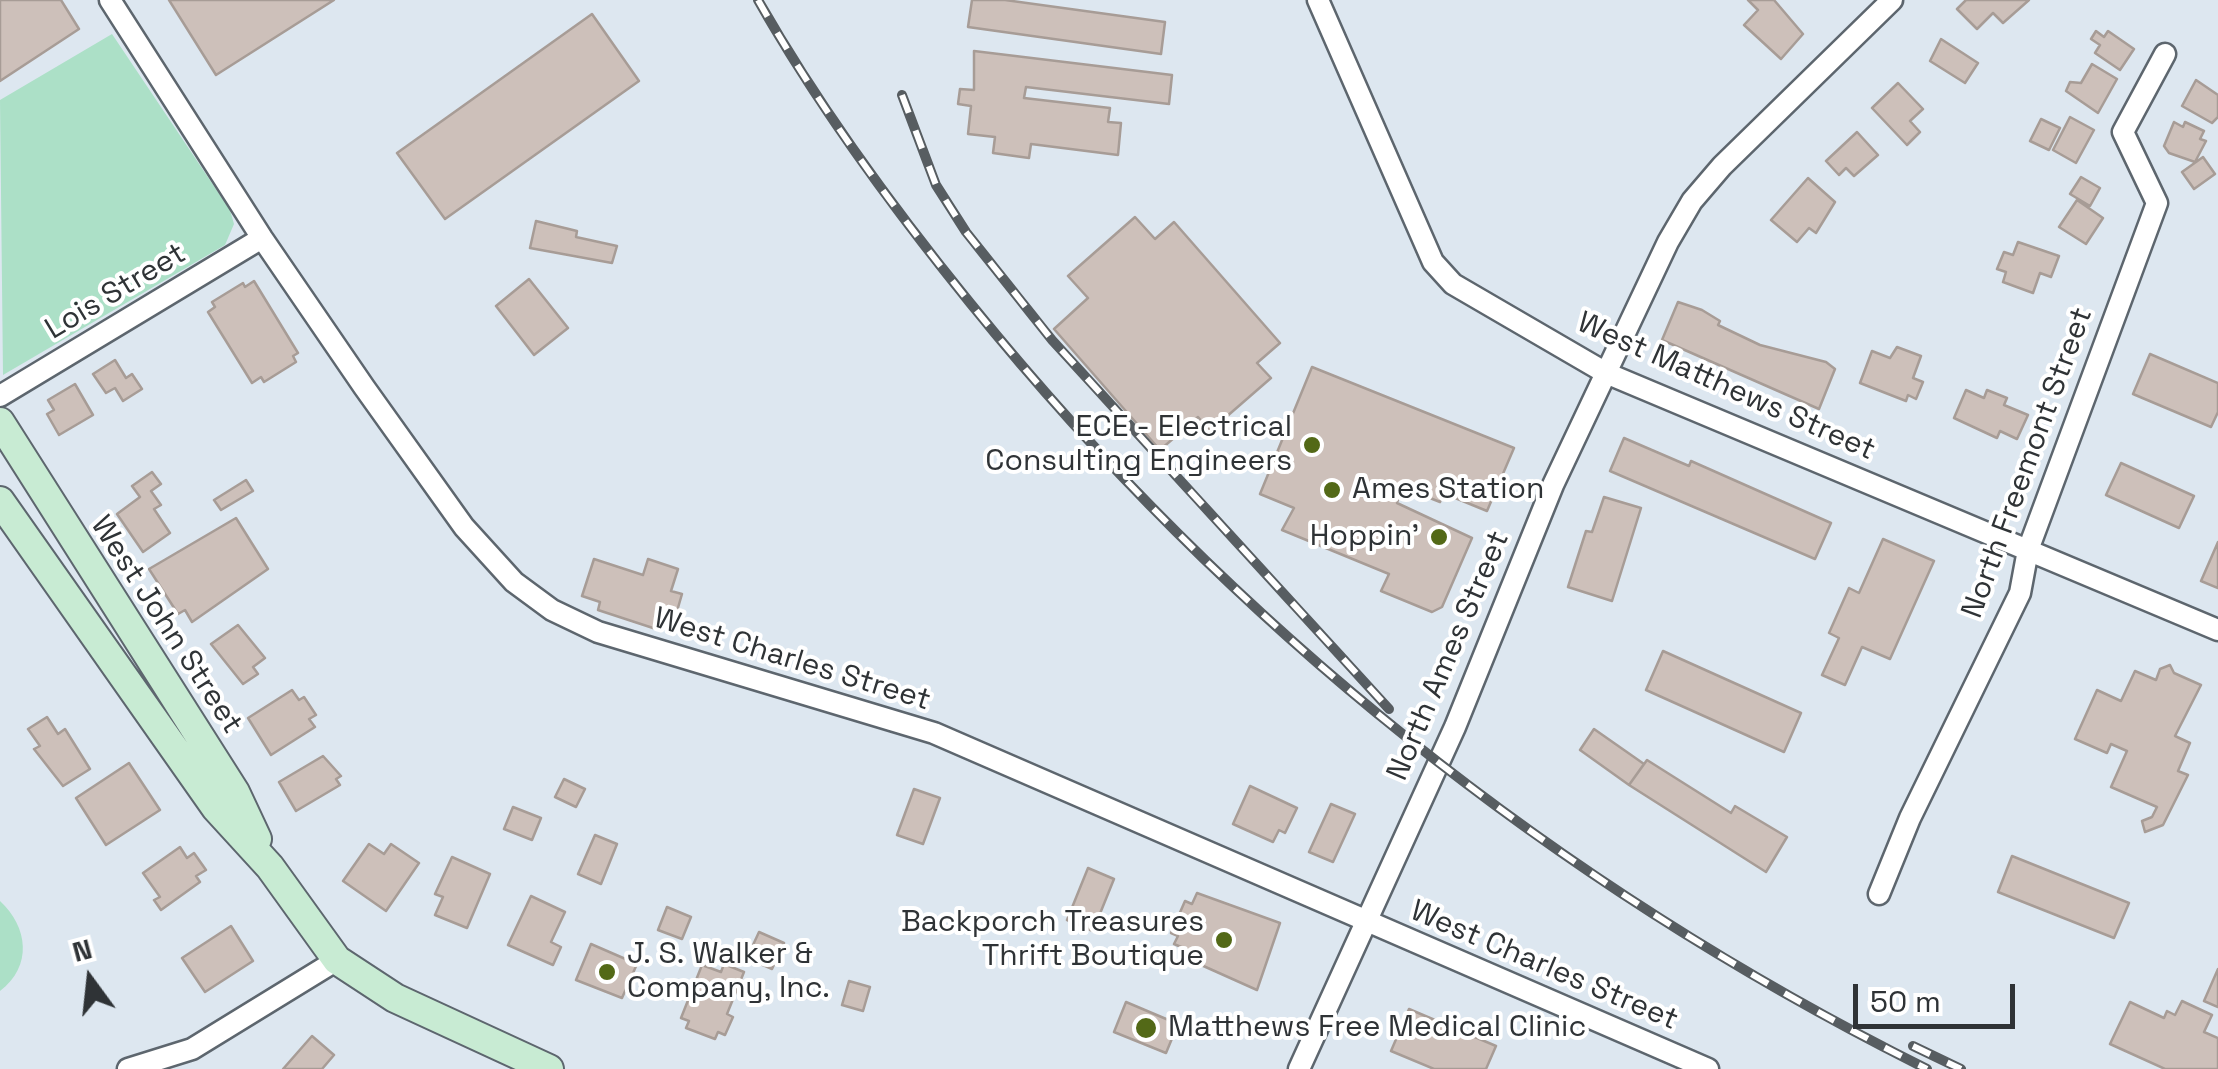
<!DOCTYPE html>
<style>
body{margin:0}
#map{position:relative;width:2218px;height:1069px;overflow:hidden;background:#dde7f0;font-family:"Space Grotesk",sans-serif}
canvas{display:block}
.north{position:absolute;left:40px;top:929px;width:100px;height:100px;-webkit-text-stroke:8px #fff;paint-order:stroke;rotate:345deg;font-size:28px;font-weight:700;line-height:40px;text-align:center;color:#2f3336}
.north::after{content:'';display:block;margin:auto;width:35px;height:45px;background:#2f3336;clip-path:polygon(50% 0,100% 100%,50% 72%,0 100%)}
.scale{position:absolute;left:1853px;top:984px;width:162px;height:45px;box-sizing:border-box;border:5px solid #2f3336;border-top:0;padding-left:12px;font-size:30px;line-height:35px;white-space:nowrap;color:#2f3336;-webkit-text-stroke:8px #fff;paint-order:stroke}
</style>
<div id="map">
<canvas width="2218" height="1069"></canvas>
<div class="north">N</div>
<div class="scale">50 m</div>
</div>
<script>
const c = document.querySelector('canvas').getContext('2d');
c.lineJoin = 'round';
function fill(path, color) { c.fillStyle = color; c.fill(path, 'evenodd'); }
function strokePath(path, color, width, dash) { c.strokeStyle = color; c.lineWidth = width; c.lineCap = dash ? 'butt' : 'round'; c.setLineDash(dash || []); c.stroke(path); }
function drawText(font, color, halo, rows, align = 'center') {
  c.font = font + ' "Space Grotesk",sans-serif'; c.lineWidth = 8; c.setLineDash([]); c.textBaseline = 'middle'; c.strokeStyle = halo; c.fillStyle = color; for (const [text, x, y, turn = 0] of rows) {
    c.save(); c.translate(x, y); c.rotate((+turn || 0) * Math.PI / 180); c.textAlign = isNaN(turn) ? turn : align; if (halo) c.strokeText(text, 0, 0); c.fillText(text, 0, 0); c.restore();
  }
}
const green = new Path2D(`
 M112,34L230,210L234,224L225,245L3,375L0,100Z
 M0,901C28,927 33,966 0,991Z`);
const building = new Path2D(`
 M0,0H61L79,29L0,81Z
 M169,0H334L216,75Z
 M972,0H1005L1165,22L1161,54L968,27Z
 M1748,0H1774L1803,34L1781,59L1744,25L1758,10Z
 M1966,0H2029L2003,23L1993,13L1977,29L1957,9Z
 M592,14L639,81L445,219L397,153Z
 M2096,31L2104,37L2108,31L2134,49L2120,70L2095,53L2100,45L2091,39Z
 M1941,39L1978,63L1965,83L1930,61Z
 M974,51L1172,75L1169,104L1026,87L1024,98L1110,108L1108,122L1121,123L1118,155L1031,144L1029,158L993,153L995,137L968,134L971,106L958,104L960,89L974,90Z
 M2092,64L2117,79L2098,113L2066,91L2070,82L2081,83Z
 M2196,80L2218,95V117L2212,123L2182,106Z
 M1898,83L1923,109L1910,121L1920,132L1907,145L1872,108Z
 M2070,117L2094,130L2076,163L2053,150Z
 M2041,119L2060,128L2049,150L2030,141Z
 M2174,122L2183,127L2185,122L2204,131L2200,139L2206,141L2195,162L2169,153L2164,146Z
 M1857,132L1878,155L1854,176L1846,168L1839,175L1826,161Z
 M2203,157L2215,174L2194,189L2182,172Z
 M2081,177L2100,188L2090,206L2070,194Z
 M1808,178L1835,202L1816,233L1809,228L1797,242L1771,220Z
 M2077,200L2103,218L2086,244L2059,227Z
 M1135,217L1155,239L1174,222L1280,343L1257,363L1271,378L1210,431L1198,417L1160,450L1054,329L1088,298L1068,276Z
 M536,221L577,231L576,237L617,246L612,263L530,248Z
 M2018,242L2059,256L2051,277L2040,273L2033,293L2003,282L2006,272L1997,269L2004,252L2013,255Z
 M529,279L568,328L534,355L496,306Z
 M254,281L298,353L293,356L296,362L264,382L261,377L252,383L208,312L215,307L212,302L243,283L245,287Z
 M1678,302L1702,310L1720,321L1718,325L1760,345L1826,362L1835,369L1819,409L1662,340Z
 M1897,347L1921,356L1913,378L1923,382L1916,399L1908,395L1906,401L1860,383L1872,351L1890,358Z
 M2150,354L2218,383V412L2211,427L2133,394Z
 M115,360L126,378L132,374L142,389L123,401L115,388L106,393L93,374Z
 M1312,367L1514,448L1487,511L1443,493L1440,502L1402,487L1397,503L1472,538L1442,607L1432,612L1381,591L1389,574L1282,530L1294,508L1260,494Z
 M75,384L93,415L59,435L47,414L54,410L48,400Z
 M1966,390L1984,398L1987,390L2007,398L2004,405L2028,415L2017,439L2000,431L1997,438L1954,418Z
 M1624,438L1689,466L1691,461L1831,523L1815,559L1610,471Z
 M2121,463L2194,496L2179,528L2106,495Z
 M152,472L161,484L151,491L161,505L154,509L170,533L143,552L117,514L140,497L132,486Z
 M246,480L253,491L221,510L214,500Z
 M1604,497L1641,508L1612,601L1568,587L1586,531L1592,532Z
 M236,518L268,569L192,622L185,610L178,614L149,569Z
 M1883,539L1934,561L1890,659L1862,647L1845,685L1822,675L1839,638L1829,633L1849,588L1859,593Z
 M2218,542V588L2201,581Z
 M594,559L643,575L648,559L678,569L671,591L682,594L675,618L660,614L656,629L598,610L600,602L582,596Z
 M238,625L265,658L253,667L258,674L243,684L211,644Z
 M1663,651L1801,713L1784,752L1646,690Z
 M2170,665L2174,673L2201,685L2175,736L2190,743L2178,771L2188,775L2163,825L2145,832L2142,821L2152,817L2157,807L2111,787L2127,751L2111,744L2107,753L2075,739L2097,690L2121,701L2135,671L2156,680L2160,669Z
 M292,690L299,700L304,697L316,715L309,719L315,727L271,755L248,718Z
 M47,717L58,734L65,729L90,769L63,786L34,749L40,746L28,729Z
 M1594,729L1644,764L1629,785L1580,750Z
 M323,756L341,776L336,779L340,785L296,811L279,782Z
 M1647,760L1731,813L1735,806L1787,837L1766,872L1629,785Z
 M129,763L160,810L106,845L76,798Z
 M564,779L585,789L576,807L555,797Z
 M1250,786L1297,808L1285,833L1279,830L1273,842L1233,824Z
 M914,789L940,798L923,844L897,835Z
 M1331,804L1355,814L1333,862L1309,852Z
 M513,807L541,818L532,840L504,829Z
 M595,835L617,844L601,884L578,874Z
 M369,844L384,854L391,844L419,863L386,911L343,881Z
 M180,847L187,858L194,853L206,870L196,876L200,882L161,910L154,900L160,897L143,873Z
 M2012,856L2129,903L2114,938L1998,892Z
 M452,857L490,874L467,928L435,915L443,897L435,894Z
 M1088,868L1114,879L1093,931L1067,920Z
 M1197,893L1280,923L1257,990L1190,960L1193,952L1174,944L1178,936L1171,933L1185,901L1192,904Z
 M531,896L565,912L551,942L561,947L553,965L508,945Z
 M667,907L691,917L682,939L658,930Z
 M231,926L253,961L205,992L182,958Z
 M759,932L784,943L772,969L747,958Z
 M591,944L637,964L622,998L576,980Z
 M724,964L744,972L727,1014L733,1017L725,1035L718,1032L715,1039L686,1028L689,1021L681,1018L702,965L721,972Z
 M2218,969V1007L2204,1001Z
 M849,981L870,987L863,1011L842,1005Z
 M2182,1001L2212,1015L2204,1032L2218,1038V1069H2165L2110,1044L2130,1002L2164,1018L2167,1011L2175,1015Z
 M1126,1002L1178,1024L1166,1053L1114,1032Z
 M1409,1009L1496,1046L1486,1069H1434L1391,1051Z
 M312,1036L334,1055L322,1069H283Z`);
const minor = new Path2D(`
 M110,0L262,238L364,387L464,527L514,582L552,610L598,632L934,733L1708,1069
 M1318,0L1433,262L1453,284L1606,373L2218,630
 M0,396L262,238
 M1879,894L1910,818L2020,593L2028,550L2157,203L2123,132L2165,54
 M128,1069L192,1049L337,960
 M1299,1069L1455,727L1553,485L1668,242L1692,201L1722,166L1892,0`);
const secondary = new Path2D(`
 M0,422L235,792L257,839
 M0,501L216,808L270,867L337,960L395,998L549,1069`);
const rail = new Path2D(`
 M758,0C819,107 893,208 971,304C1231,626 1556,884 1927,1069
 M902,95L936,185L966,232L1052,340L1389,709
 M1913,1046L1961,1069`);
const markers = [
 [1312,445,10,"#536917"],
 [1332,490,10,"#536917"],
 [1439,537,10,"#536917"],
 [1224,940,10,"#536917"],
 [607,972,10,"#536917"],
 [1146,1028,12,"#536917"]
];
const streetNames = [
 ["Lois Street",116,292,-31],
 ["West Matthews Street",1726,387,24],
 ["North Freemont Street",2028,463,-70],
 ["West John Street",166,625,57],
 ["North Ames Street",1449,656,-67],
 ["West Charles Street",792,660,17],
 ["West Charles Street",1544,966,23]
];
const poiNames = [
 ["ECE - Electrical",1292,428],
 ["Consulting Engineers",1292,462],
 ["Ames Station",1352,490,"left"],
 ["Hoppin'",1419,537],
 ["Backporch Treasures",1204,923],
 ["Thrift Boutique",1204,957],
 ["J. S. Walker &",627,955,"left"],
 ["Company, Inc.",627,989,"left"],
 ["Matthews Free Medical Clinic",1168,1028,"left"]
];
fill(green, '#ace0c7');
fill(building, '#cdc0ba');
strokePath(building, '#a79c96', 2.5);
strokePath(minor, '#5d666e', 25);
strokePath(secondary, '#5d666e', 32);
strokePath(minor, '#fff', 20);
strokePath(secondary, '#c8ebd3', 28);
strokePath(rail, '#575d61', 10);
strokePath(rail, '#fff', 6, [19]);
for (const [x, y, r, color] of markers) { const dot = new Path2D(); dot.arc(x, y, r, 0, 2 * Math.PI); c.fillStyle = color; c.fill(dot); strokePath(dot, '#fff', 4); }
drawText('30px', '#2f3336', '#fff', streetNames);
drawText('30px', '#2f3336', '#fff', poiNames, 'right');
</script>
